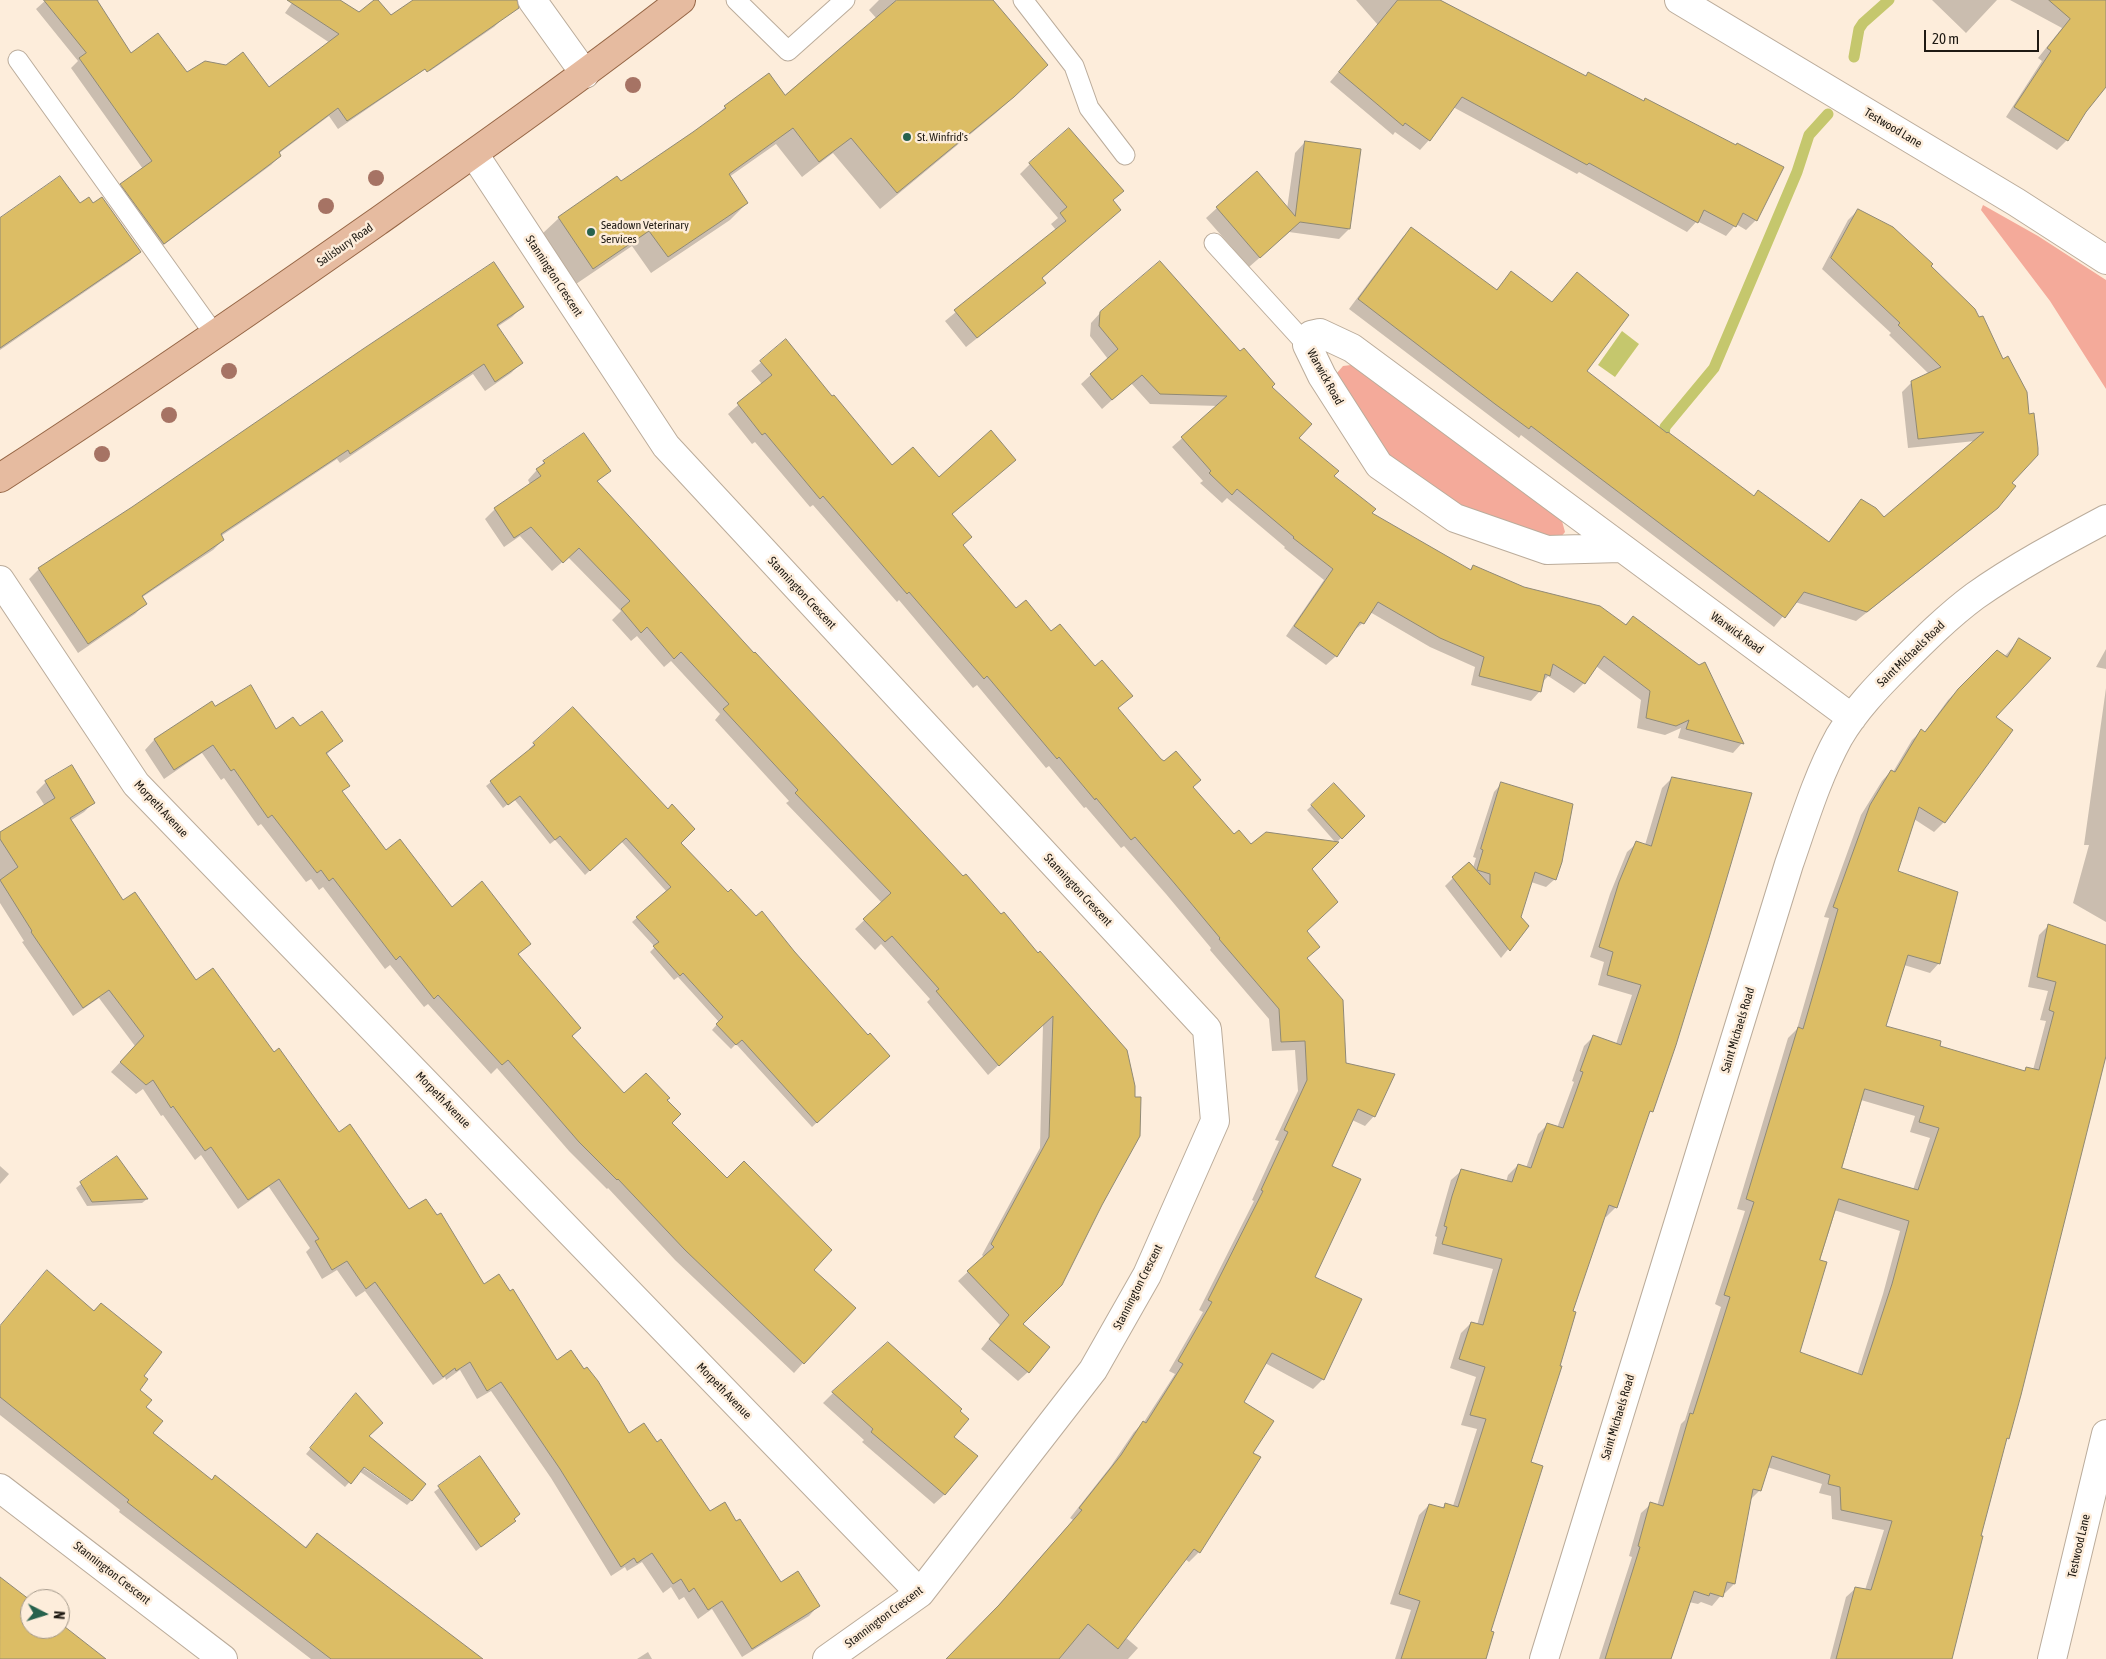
<!DOCTYPE html>
<style>
body{margin:0}
#map{position:relative;width:2106px;height:1659px;overflow:hidden;background:#fdeddb;font-family:"Asap Condensed",sans-serif}
canvas{display:block}
.north{position:absolute;left:20px;top:1589px;width:50px;height:50px;box-sizing:border-box;background:#fdeddb;border:1px solid #a4998b;border-radius:50%;rotate:95deg;font-size:14px;font-weight:700;line-height:20px;text-align:center;color:#1f1a13}
.north::after{content:'';display:block;margin:auto;width:18px;height:22px;background:#27624d;clip-path:polygon(50% 0,100% 100%,50% 72%,0 100%)}
.scale{position:absolute;left:1924px;top:30px;width:115px;height:22px;box-sizing:border-box;border:2px solid #1f1a13;border-top:0;padding-left:6px;font-size:15px;line-height:18px;white-space:nowrap;color:#1f1a13;-webkit-text-stroke:4px #fdeddb;paint-order:stroke}
</style>
<div id="map">
<canvas width="2106" height="1659"></canvas>
<div class="north">N</div>
<div class="scale">20 m</div>
</div>
<script>
const c = document.querySelector('canvas').getContext('2d');
c.lineJoin = 'round';
function fill(path, color) { c.fillStyle = color; c.fill(path, 'evenodd'); }
function strokePath(path, color, width, dash) { c.strokeStyle = color; c.lineWidth = width; c.lineCap = dash ? 'butt' : 'round'; c.setLineDash(dash || []); c.stroke(path); }
function drawText(font, color, halo, rows, align = 'center') {
  c.font = font + ' "Asap Condensed",sans-serif'; c.lineWidth = 5; c.setLineDash([]); c.textBaseline = 'middle'; c.strokeStyle = halo; c.fillStyle = color; for (const [text, x, y, turn = 0] of rows) {
    c.save(); c.translate(x, y); c.rotate((+turn || 0) * Math.PI / 180); c.textAlign = isNaN(turn) ? turn : align; if (halo) c.strokeText(text, 0, 0); c.fillText(text, 0, 0); c.restore();
  }
}
const green = new Path2D(`
 M1983,205L2038,236L2106,280V389L2050,301L1981,210Z
 M1351,365L1562,521L1565,532L1560,538L1537,535L1440,498L1395,466L1339,383L1337,373L1343,366Z`);
const water = new Path2D(`
 M1622,331L1639,344L1615,377L1598,365Z`);
const shadow = new Path2D(`
 M46,0H99L97,2L131,55L187,74L269,89L330,43L285,13L294,0H337L417,55L415,0H492L504,17L494,27L430,71L427,68L338,129L329,116L278,154L280,156L271,165L154,252L112,193L143,169L71,68L78,61L36,9Z
 M879,0H992L1030,82L996,113L880,209L833,153L802,177L776,144L729,177L747,203L730,220L651,273L632,246L576,284L542,234L559,218L620,183L711,121L725,107L785,97L877,19L869,10Z
 M1356,0H1440L1585,77L1588,74L1756,220L1746,230L1736,224L1726,236L1697,221L1687,232L1579,172L1577,174L1453,107L1429,140L1420,150L1395,132L1393,135L1330,82L1378,25Z
 M1932,0H1997L1966,33Z
 M2010,0H2106V85L2085,112L2067,140L2057,150L2006,117L2042,61L2038,58L2062,28Z
 M1305,142L1349,229L1339,239L1289,232L1249,267L1206,218L1217,208L1287,209L1295,153Z
 M1030,164L1122,191L1112,201L1120,210L1041,279L1044,283L1034,293L966,347L945,321L1056,230L1051,224L1058,218L1020,174Z
 M80,205L140,252L130,261L0,350V219Z
 M1858,210L1930,266L2010,484L1997,507L1987,517L1856,621L1795,602L1774,627L1521,435L1519,438L1349,309L1402,238L1412,228L1496,290L1511,273L1551,303L1577,273L1585,371L1667,435L1753,497L1828,543L1852,510L1862,500L1884,519L1975,441L1908,448L1902,392L1912,382L1929,374L1889,335L1891,333L1822,269L1848,220Z
 M522,307L512,317L497,327L521,363L511,373L485,391L473,374L340,463L337,459L221,536L223,540L213,550L141,598L145,604L135,614L78,653L29,579L39,569Z
 M1101,312L1270,387L1297,438L1333,477L1371,513L1469,571L1473,566L1524,588L1624,626L1633,617L1742,743L1733,753L1678,738L1681,728L1665,735L1637,728L1641,700L1596,666L1584,683L1574,693L1548,676L1542,683L1540,691L1531,701L1471,685L1475,667L1430,647L1370,612L1363,623L1352,632L1336,656L1326,665L1286,636L1324,580L1284,548L1285,547L1227,498L1222,503L1200,483L1203,481L1172,447L1219,406L1150,404L1131,383L1102,409L1081,384L1108,359L1090,336L1091,323Z
 M786,341L832,398L892,467L939,479L1014,460L951,515L961,545L1016,609L1051,633L1121,705L1117,709L1160,760L1192,788L1234,836L1251,846L1310,869L1305,931L1318,947L1307,958L1345,1064L1374,1116L1365,1126L1352,1120L1330,1166L1314,1277L1323,1379L1313,1389L1265,1363L1242,1402L1252,1453L1199,1552L1189,1562L1185,1559L1125,1637L1138,1648L1128,1659H947L989,1616L1073,1520L1070,1518L1111,1466L1134,1432L1144,1422L1175,1374L1169,1371L1203,1312L1199,1310L1254,1201L1252,1200L1279,1141L1275,1140L1298,1091L1295,1050L1272,1051L1269,1019L1210,950L1211,948L1166,894L1124,846L1121,848L1086,807L1084,808L1049,766L1046,768L977,685L973,688L899,600L897,602L813,505L810,507L755,442L752,444L728,414L762,384L751,371Z
 M584,434L610,470L597,482L754,655L1126,1050L1021,1324L1028,1372L1018,1381L981,1349L1000,1325L958,1281L984,1257L982,1255L1040,1148L1043,1024L988,1075L927,1002L930,999L881,944L875,950L855,929L882,903L786,803L789,801L715,720L720,714L671,661L664,667L637,636L631,641L612,620L621,611L568,557L552,571L520,536L504,547L485,519L495,509L530,484L528,480L544,462Z
 M2019,640L1994,718L1944,822L1934,832L1914,819L1896,871L1939,963L1930,973L1904,965L1885,1027L1938,1047L2023,1072L2027,1068L2033,1070L2046,1021L2040,1020L2048,991L2028,987L2039,935L2048,926L2106,947V1045L2008,1438L2005,1440L1980,1537L1952,1659H1830L1846,1597L1856,1588L1865,1590L1884,1530L1832,1519L1831,1496L1819,1493L1822,1484L1767,1467L1760,1490L1750,1500L1734,1584L1725,1593H1723L1712,1606L1701,1602L1698,1604L1689,1602L1670,1659H1599L1632,1557L1629,1556L1641,1513L1651,1504L1657,1506L1681,1424L1685,1420L1721,1307L1715,1304L1745,1211L1737,1209L1788,1038L1797,1029L1829,918L1824,917L1861,815L1882,781L1891,771L1893,772L1912,740L1921,731L1924,733L1948,700L1997,652L2004,657ZM1861,1100L1915,1116L1910,1132L1930,1138L1913,1190L1840,1169ZM1834,1210L1900,1231L1883,1294L1857,1375L1798,1353L1819,1261Z
 M2106,649V669L2096,667Z
 M2106,688V922L2073,903L2089,845H2084Z
 M211,703L214,708L276,730L299,728L341,741L326,755L348,785L341,793L386,851L451,909L529,944L517,955L571,1037L624,1095L665,1101L671,1123L812,1270L803,1363L794,1373L675,1260L608,1188L607,1189L569,1151L497,1068L491,1074L428,1004L424,1007L390,965L385,969L323,887L319,890L311,879L306,882L261,824L258,826L224,778L221,780L202,753L164,779L145,750L154,740Z
 M573,709L679,843L728,894L793,952L868,1037L888,1056L812,1127L736,1044L731,1049L712,1030L719,1022L678,977L674,980L650,952L655,947L632,922L667,892L621,841L585,875L555,840L550,844L514,799L503,808L486,786L530,750L529,749L534,744Z
 M1672,778L1651,1111L1648,1115L1616,1207L1606,1217L1604,1216L1572,1312L1529,1463L1484,1659H1395L1411,1610L1390,1604L1419,1515L1429,1505L1441,1509L1446,1504L1453,1506L1477,1429L1461,1425L1476,1377L1450,1368L1461,1333L1471,1323L1477,1325L1493,1269L1433,1254L1437,1237L1435,1236L1451,1180L1461,1171L1506,1182L1508,1175L1518,1165L1526,1168L1538,1134L1548,1124L1557,1128L1574,1082L1572,1081L1584,1046L1594,1036L1616,1044L1632,995L1598,985L1604,962L1590,957L1610,894L1627,852L1637,843L1645,845L1662,788Z
 M46,782L93,803L84,812L70,821L123,902L196,982L274,1054L338,1134L409,1211L628,1435L657,1443L710,1513L736,1522L781,1583L818,1606L809,1616L742,1657L712,1609L698,1619L684,1597L679,1600L671,1587L663,1593L642,1562L627,1571L625,1567L611,1576L551,1478L491,1391L477,1399L460,1370L446,1380L445,1377L433,1385L365,1291L356,1297L337,1270L322,1279L306,1252L310,1248L269,1187L238,1209L201,1155L195,1160L163,1115L161,1116L143,1089L136,1094L111,1072L135,1046L99,998L73,1016L22,942L24,941L0,903V834L45,806L36,792Z
 M1502,783L1555,879L1546,887L1531,882L1519,918L1527,926L1501,958L1445,886L1453,878L1473,868L1476,858L1473,857L1494,792Z
 M1334,785L1363,816L1336,843L1307,810Z
 M116,1157L147,1199L142,1203L87,1206L76,1188Z
 M0,1166L9,1174L0,1184Z
 M101,1304L142,1376L138,1390L152,1433L211,1481L304,1548L317,1535L481,1659H311L119,1512L120,1510L0,1415V1326L93,1311Z
 M833,1393L953,1437L945,1494L934,1504L862,1442L864,1440L823,1403Z
 M351,1400L368,1436L358,1464L411,1501L407,1505L359,1471L345,1487L306,1454Z
 M479,1458L513,1519L509,1525L476,1551L434,1492Z
 M648,1652L652,1659H637Z`);
const stream = new Path2D(`
 M1854,57L1859,29L1863,23L1889,0
 M1663,445L1665,427L1714,368L1797,172L1809,135L1828,114`);
const building = new Path2D(`
 M44,0H97L131,53L158,33L187,72L205,61L226,65L243,52L269,87L339,34L287,0H340L359,12L374,0H378L391,15L413,0H517L519,8L427,72L425,69L347,121L338,108L279,152L281,156L164,244L120,184L152,161L79,58L86,53Z
 M897,0H993L1048,65L1014,97L897,193L851,138L819,162L793,128L729,174L748,203L668,257L649,231L593,269L558,217L617,176L621,181L693,132L726,108L724,106L769,73L785,95Z
 M1398,0H1440L1586,76L1588,72L1644,101L1645,98L1736,145L1737,143L1784,167L1757,221L1743,213L1736,227L1704,210L1698,223L1589,163L1587,165L1462,97L1430,141L1405,123L1403,126L1339,72Z
 M2049,0H2106V87L2086,112L2068,141L2014,107L2051,51L2047,48L2070,19Z
 M1069,128L1124,191L1113,200L1121,210L1042,278L1046,283L977,338L954,310L1066,221L1060,213L1067,207L1029,163Z
 M1305,141L1361,149L1350,229L1300,222L1260,258L1216,207L1257,171L1295,216Z
 M60,176L80,203L89,197L93,203L102,197L141,252L0,348V218Z
 M1858,209L1893,227L1933,264L1931,266L1975,309L1979,317L1983,316L2003,359L2008,356L2027,392L2029,414L2034,413L2038,448V455L2012,483L2016,486L1998,508L1867,612L1804,592L1785,618L1531,426L1529,429L1495,404L1358,299L1411,227L1497,290L1511,271L1552,302L1577,272L1629,315L1587,371L1667,433L1668,432L1754,496L1758,490L1829,542L1861,499L1876,508L1884,517L1984,432L1918,439L1911,381L1941,367L1898,325L1900,323L1831,258Z
 M1160,261L1240,351L1244,348L1275,384L1272,387L1312,424L1299,438L1339,471L1334,476L1376,509L1372,513L1471,570L1473,565L1524,587L1600,606L1626,625L1633,616L1699,665L1705,662L1744,744L1686,729L1689,720L1676,726L1646,718L1650,691L1604,656L1585,684L1553,664L1550,676L1545,674L1541,692L1479,676L1484,657L1440,638L1378,602L1364,624L1360,622L1337,657L1294,626L1333,569L1293,538L1294,537L1237,489L1232,495L1209,473L1211,471L1181,437L1227,396L1160,394L1142,375L1112,400L1090,374L1118,349L1099,326L1100,312Z
 M494,262L524,307L497,325L523,363L495,382L484,364L350,454L348,450L221,534L224,540L142,596L147,604L88,644L38,568L132,507L360,351Z
 M786,339L832,396L834,395L892,465L913,447L939,477L991,430L1016,460L952,514L972,537L963,545L1016,608L1026,600L1051,631L1060,624L1095,666L1102,660L1133,696L1118,708L1161,759L1164,761L1176,751L1201,780L1193,787L1234,834L1239,830L1251,844L1266,832L1339,842L1312,869L1338,902L1307,931L1320,947L1307,958L1343,1000L1346,1063L1395,1074L1375,1117L1358,1109L1332,1166L1361,1179L1315,1277L1362,1299L1324,1380L1272,1353L1244,1402L1274,1421L1253,1453L1261,1457L1200,1553L1194,1549L1118,1649L1088,1624L1059,1659H946L999,1605L1082,1510L1079,1508L1121,1455L1143,1421L1146,1423L1183,1364L1178,1361L1212,1302L1208,1300L1263,1191L1261,1190L1288,1132L1284,1130L1307,1080L1305,1041L1281,1042L1279,1009L1219,939L1220,938L1175,884L1135,837L1131,840L1096,798L1095,800L1059,757L1057,759L987,676L984,679L909,592L907,594L823,496L820,499L765,433L762,435L737,403L772,375L760,361Z
 M584,433L611,471L597,481L754,653L755,652L963,876L966,874L1001,914L1004,912L1038,953L1040,951L1127,1050L1135,1086V1097H1141L1140,1136L1102,1205L1062,1285L1023,1324L1050,1347L1029,1373L989,1339L1009,1315L967,1271L994,1247L991,1244L1049,1137L1053,1016L999,1066L936,991L939,989L892,936L885,942L863,919L891,893L795,793L798,790L723,709L729,704L681,652L674,659L647,627L641,633L621,609L630,601L579,548L563,563L531,527L514,538L494,508L541,476L536,469L545,463L543,461Z
 M2019,638L2051,658L1996,717L2013,730L1945,823L1919,807L1898,871L1958,892L1940,964L1908,955L1886,1026L1941,1041L1940,1046L2025,1071L2026,1067L2039,1070L2054,1012L2049,1010L2056,982L2037,977L2048,924L2106,945V1056L2021,1395L2009,1439L2007,1438L1981,1536H1983L1952,1659H1836L1855,1587L1871,1590L1892,1521L1841,1510L1840,1487L1828,1484L1830,1475L1772,1456L1761,1491L1753,1489L1735,1584L1727,1582L1723,1597L1710,1593L1709,1596L1694,1591L1671,1659H1605L1640,1547L1638,1546L1650,1502L1663,1506L1690,1413L1693,1414L1730,1297L1724,1295L1754,1202L1746,1199L1798,1027L1803,1029L1838,909L1833,907L1870,805L1891,770L1895,772L1921,729L1925,732L1958,689L1997,650L2007,657ZM1865,1089L1924,1106L1919,1122L1939,1128L1918,1190L1842,1168ZM1839,1199L1909,1221L1892,1284L1862,1375L1800,1352L1827,1262L1820,1260Z
 M251,685L276,729L293,717L300,726L322,711L343,741L326,753L350,786L342,791L386,850L400,839L452,907L482,881L531,944L518,954L581,1028L572,1036L624,1093L646,1073L670,1098L667,1100L681,1114L672,1123L727,1178L744,1161L832,1250L814,1270L856,1308L804,1364L685,1250L618,1179L617,1180L579,1142L508,1060L502,1065L438,995L434,999L400,956L396,960L333,878L329,881L321,870L317,873L272,815L268,818L234,769L231,771L213,745L174,770L154,739L212,701L215,706Z
 M573,707L668,809L672,804L695,829L681,843L728,892L731,889L756,916L762,911L794,951L868,1035L870,1033L890,1056L817,1123L742,1040L736,1045L716,1024L723,1017L683,973L680,976L653,946L659,942L636,917L671,887L626,838L590,871L560,836L555,840L520,796L508,805L490,781L535,745L533,743Z
 M72,765L95,803L70,818L123,900L135,892L196,980L213,968L274,1052L279,1048L339,1132L350,1124L409,1209L426,1199L437,1215L441,1213L484,1284L499,1274L510,1291L513,1289L557,1360L571,1350L584,1369L587,1367L598,1381L629,1433L644,1423L657,1442L661,1439L710,1511L725,1502L736,1521L740,1519L781,1582L798,1571L820,1606L752,1649L722,1601L708,1610L694,1588L689,1592L681,1579L673,1584L652,1553L637,1563L634,1558L621,1567L560,1469L501,1382L487,1391L470,1362L456,1371L455,1368L443,1377L375,1282L366,1289L347,1261L332,1270L315,1241L319,1239L279,1179L248,1200L211,1147L205,1151L173,1106L171,1108L153,1080L146,1085L120,1062L144,1036L109,990L83,1008L31,932L32,931L0,880L18,867L0,839V832L55,798L45,781Z
 M1672,777L1752,793L1709,938L1676,1045L1653,1112L1650,1111L1617,1208L1609,1205L1573,1311L1576,1312L1560,1366H1562L1531,1462L1543,1466L1491,1631L1494,1632L1486,1659H1401L1420,1601L1399,1594L1429,1504L1444,1508L1445,1503L1458,1507L1486,1419L1470,1415L1485,1367L1459,1359L1471,1322L1483,1325L1502,1259L1442,1244L1447,1227L1444,1226L1452,1196L1461,1169L1512,1182L1518,1164L1531,1168L1547,1123L1563,1128L1583,1072L1580,1071L1593,1035L1621,1045L1641,985L1607,975L1613,952L1599,947L1619,882L1636,841L1651,846Z
 M1501,782L1573,804L1562,862L1556,880L1535,872L1521,917L1529,926L1510,951L1452,877L1469,862L1490,885V874L1477,870L1483,850L1481,849Z
 M1334,783L1365,816L1342,839L1311,805Z
 M117,1156L148,1199L92,1202L80,1182Z
 M47,1270L94,1311L101,1303L162,1352L144,1376L148,1379L140,1390L152,1400L146,1407L163,1421L153,1433L212,1480L215,1475L306,1548L317,1533L483,1659H331L178,1542L127,1502L129,1500L0,1397V1326Z
 M888,1342L962,1409L960,1411L969,1419L954,1437L978,1456L945,1495L871,1432L873,1429L832,1392Z
 M356,1393L383,1423L369,1436L426,1484L412,1501L364,1467L351,1484L310,1448Z
 M480,1456L520,1514L514,1519L516,1521L481,1547L438,1486Z
 M0,1577L30,1600V1629H60V1623L106,1659H0Z`);
const lane = new Path2D(`
 M736,0L788,51L845,0
 M1023,0L1074,66L1089,108L1125,155
 M18,60L215,335
 M1214,243L1307,345`);
const street = new Path2D(`
 M532,0L585,74
 M1679,0L2016,202L2106,260
 M474,154L666,446L1207,1029L1215,1121L1147,1275L1093,1370L920,1593L827,1659
 M1621,548L1547,550L1455,518L1379,465L1322,376L1307,345L1311,335L1320,333L1352,348L1852,718
 M0,580L136,784L920,1593
 M0,1488L223,1659
 M1544,1659L1789,864C1804,821 1817,777 1839,737C1855,710 1877,687 1899,665C1923,641 1948,616 1975,596C2016,567 2061,543 2106,519
 M2052,1659L2106,1434`);
const primary = new Path2D(`
 M0,478C128,395 253,309 377,222C480,149 582,77 681,0`);
const trees = [
 [633,85],
 [376,178],
 [326,206],
 [229,371],
 [169,415],
 [102,454]
];
const markers = [
 [907,137,5,"#27624d"],
 [591,232,5,"#27624d"]
];
const streetNames = [
 ["Testwood Lane",1893,128,31],
 ["Salisbury Road",345,245,-35],
 ["Stannington Crescent",554,276,57],
 ["Warwick Road",1325,377,61],
 ["Stannington Crescent",802,593,47],
 ["Warwick Road",1737,633,36],
 ["Saint Michaels Road",1911,654,-44],
 ["Morpeth Avenue",161,809,47],
 ["Stannington Crescent",1078,890,47],
 ["Saint Michaels Road",1738,1030,-73],
 ["Morpeth Avenue",443,1100,46],
 ["Stannington Crescent",1138,1287,-63],
 ["Morpeth Avenue",724,1391,46],
 ["Saint Michaels Road",1618,1417,-73],
 ["Testwood Lane",2079,1546,-77],
 ["Stannington Crescent",112,1573,38],
 ["Stannington Crescent",884,1617,-37]
];
const poiNames = [
 ["St. Winfrid's",917,137],
 ["Seadown Veterinary",601,225],
 ["Services",601,239]
];
fill(green, '#f4aa9a');
fill(water, '#c5c76d');
fill(shadow, '#0003');
strokePath(stream, '#c5c76d', 11);
fill(building, '#dcbd65');
strokePath(building, '#908975', 1);
strokePath(lane, '#bbac9b', 21);
strokePath(street, '#bbac9b', 30);
strokePath(primary, '#956545', 30);
strokePath(lane, '#fff', 19);
strokePath(street, '#fff', 28);
strokePath(primary, '#e6bba0', 28);
c.fillStyle = '#a67364';
for (const [x, y] of trees) { c.beginPath(); c.arc(x, y, 8, 0, 2 * Math.PI); c.fill(); }
for (const [x, y, r, color] of markers) { const dot = new Path2D(); dot.arc(x, y, r, 0, 2 * Math.PI); c.fillStyle = color; c.fill(dot); strokePath(dot, '#fdeddb', 2); }
drawText('12px', '#1f1a13', '#fdeddb', streetNames);
drawText('12px', '#1f1a13', '#fdeddb', poiNames, 'left');
</script>
